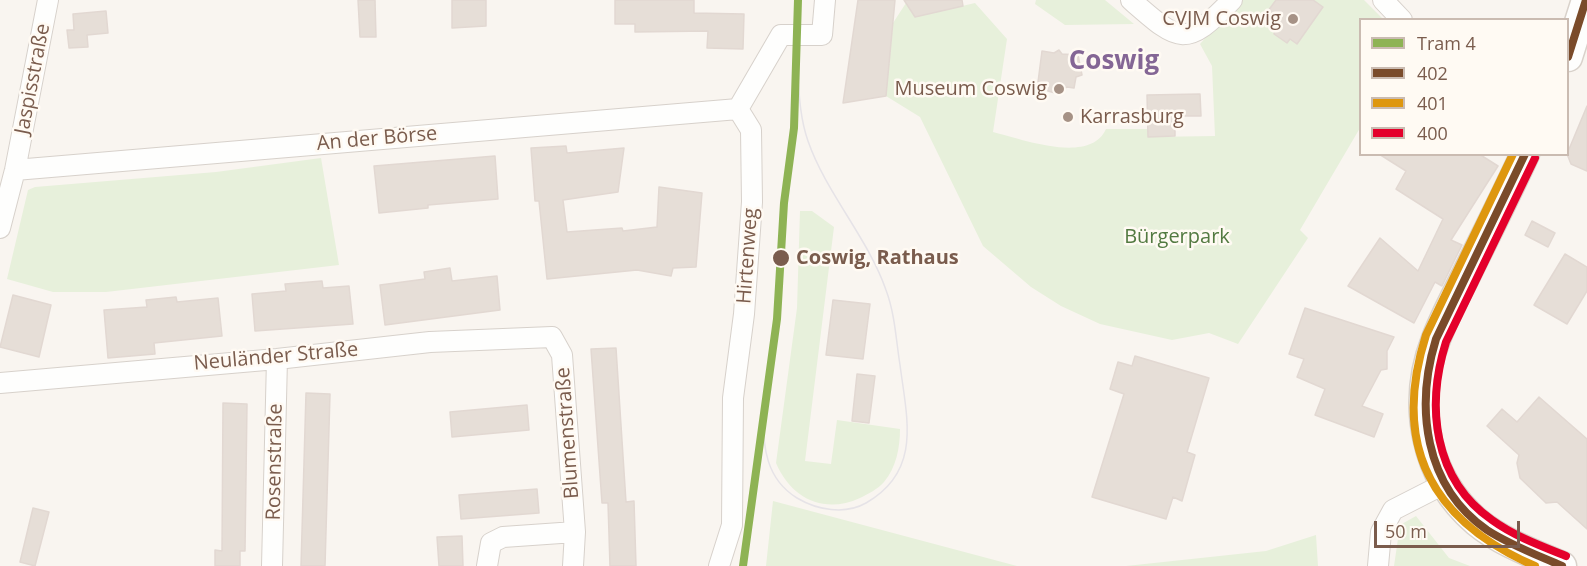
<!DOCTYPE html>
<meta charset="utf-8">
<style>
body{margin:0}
#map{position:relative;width:1587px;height:566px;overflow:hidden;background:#f9f5f0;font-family:"Open Sans",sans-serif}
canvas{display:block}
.legend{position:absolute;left:1359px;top:18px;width:210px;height:138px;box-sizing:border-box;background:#fffaf3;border:2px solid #cabbb1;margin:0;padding:8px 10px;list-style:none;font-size:18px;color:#7a5c4d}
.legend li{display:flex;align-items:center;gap:12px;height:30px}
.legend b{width:30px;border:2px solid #cabbb1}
.scale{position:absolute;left:1374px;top:521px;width:146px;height:27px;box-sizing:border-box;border:3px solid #7a5c4d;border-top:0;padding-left:8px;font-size:18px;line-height:21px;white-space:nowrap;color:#7a5c4d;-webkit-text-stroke:4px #fffaf3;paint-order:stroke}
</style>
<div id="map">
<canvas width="1587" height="566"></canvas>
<ul class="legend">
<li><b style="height:8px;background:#8eb354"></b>Tram 4</li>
<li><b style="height:8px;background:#7a4b2a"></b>402</li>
<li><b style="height:8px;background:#de970f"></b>401</li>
<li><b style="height:8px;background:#e4002b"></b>400</li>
</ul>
<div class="scale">50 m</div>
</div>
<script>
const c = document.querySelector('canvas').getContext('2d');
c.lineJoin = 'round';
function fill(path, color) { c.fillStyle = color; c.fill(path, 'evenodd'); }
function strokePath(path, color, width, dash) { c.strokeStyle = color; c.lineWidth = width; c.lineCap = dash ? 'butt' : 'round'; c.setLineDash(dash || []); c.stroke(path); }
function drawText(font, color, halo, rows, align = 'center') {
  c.font = font + ' "Open Sans",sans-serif'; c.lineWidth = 5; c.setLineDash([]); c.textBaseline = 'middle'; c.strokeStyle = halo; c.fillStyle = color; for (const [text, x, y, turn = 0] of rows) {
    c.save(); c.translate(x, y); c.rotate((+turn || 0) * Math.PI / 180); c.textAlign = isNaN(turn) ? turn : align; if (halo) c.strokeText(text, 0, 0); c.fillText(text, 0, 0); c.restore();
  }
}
const green = new Path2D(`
 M1036,0H1105L1134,24L1065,25L1035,4Z
 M1239,0H1364L1383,19L1360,20V128L1300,230L1308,238L1238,344L1209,333L1172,340L1100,324L1061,306L1031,287L983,246L920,117L886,96L893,23L906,3L915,17L975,3L1007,39L993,132C1022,139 1090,165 1106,129H1148L1149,137L1215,136L1212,66L1200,44Z
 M321,158L339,265L106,292H53L7,279L28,190L35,187L216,172Z
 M800,211H812L834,227L805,461L831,464L837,420L900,429C900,448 896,468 884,482C878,489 868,494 860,498C825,514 792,500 776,463L797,308Z
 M773,501L1017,566H766Z
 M1416,516L1449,558L1470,566H1394L1400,525Z
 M1316,535L1318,566H1126L1266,551Z`);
const building = new Path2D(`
 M358,0H375L376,37H360Z
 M452,0H486V26L452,28Z
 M615,0H694V13L744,14L743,49L707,48L708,31L635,32V24H615Z
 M858,0H895L886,96L843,103Z
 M904,0H962L963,6L915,17Z
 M1276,0H1313L1323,7L1297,44L1290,39L1287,43L1274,34L1277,23L1265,15Z
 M106,11L108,33L87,35L88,47L69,48L67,30H74L73,14Z
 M1059,50L1062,54L1078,55L1082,75L1076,77L1074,88L1067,87L1055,93L1048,91L1043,83L1038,82L1042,51L1054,53Z
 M1200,94L1201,116H1175V136L1148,137L1147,95Z
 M1587,106V171L1571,164L1567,154Z
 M566,146L567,153L624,148L618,192L563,200L567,232L622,228L623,231L657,227L659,187L702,193L696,267L673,268L671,276L637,270L547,279L539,201H535L531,148Z
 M1379,154H1479L1498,166L1451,240L1462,245L1442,286L1435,282L1414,323L1348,286L1380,238L1418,271L1443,219L1396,189L1406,171Z
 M495,156L498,199L428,205V208L379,213L374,166Z
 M1532,221L1555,233L1548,247L1525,235Z
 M1565,254L1587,267V291L1567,324L1534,305Z
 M450,268L452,281L497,276L500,310L385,325L380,285L425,279L424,272Z
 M322,281L323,288L349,286L353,324L255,331L252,294L286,291L285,284Z
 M13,295L51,305L39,357L0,347Z
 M176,297L177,302L218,298L222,336L154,343L155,354L108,358L104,310L147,307L146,300Z
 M833,300L870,304L863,359L826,355Z
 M1305,308L1394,337L1387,351V369L1381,370L1362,406L1383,414L1374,437L1315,415L1325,389L1297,377L1304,359L1289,354Z
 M616,348L626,502L634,501L636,566H610L608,503H602L591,349Z
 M1135,356L1209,378L1187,452L1195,455L1182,501L1173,497L1166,519L1092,497L1124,394L1110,389L1118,362L1132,366Z
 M857,374L875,376L869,423L852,421Z
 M306,393L330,394L325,566H301Z
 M1539,397L1587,439V529L1557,502L1546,503L1520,478L1517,463L1519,455L1487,426L1502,409L1517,422Z
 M223,403L247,404L245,551H240V566H215V550L222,551Z
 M527,405L529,430L452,437L450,412Z
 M537,489L539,513L461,519L459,495Z
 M33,508L49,512L35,566L20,562Z
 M462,536L463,566H439L437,537Z`);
const minor = new Path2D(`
 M1131,0C1179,42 1185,49 1232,0
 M1383,0L1402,20
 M738,109L781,35H822L825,0
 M15,170L738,109
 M0,228L15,170L48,0
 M0,383L277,359L430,342L552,337L562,355L575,532L573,566
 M272,566L277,359
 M487,566L491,543L503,537L575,532
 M719,566L732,525L733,398L744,314L752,202L751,130L738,109
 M1378,566L1381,532L1393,510L1444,484`);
const secondary = new Path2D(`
 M1568,57L1586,0
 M1525,154C1507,193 1488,231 1469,269C1458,292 1445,315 1436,339C1411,403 1424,477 1477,522C1501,542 1534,554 1562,566`);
const tram = new Path2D(`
 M763,415C763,447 766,479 797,498C817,510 845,515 866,503C922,471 907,419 900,365C896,340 895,314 886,290C868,238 826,193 808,141C798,113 799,81 796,51`);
const bus1 = new Path2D(`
 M1568,57L1586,0
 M1525,154L1436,339C1415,407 1424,486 1487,530C1510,545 1537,555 1562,566`);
const bus2 = new Path2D(`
 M1513,154L1426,335C1391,445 1431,521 1535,566`);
const bus3 = new Path2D(`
 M1535,158L1446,342C1426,406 1433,479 1492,520C1514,536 1541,546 1566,556`);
const tram1 = new Path2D(`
 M743,566L777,319L784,203L794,128L798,0`);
const markers = [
 [1293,19,6,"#a69286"],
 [1059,89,6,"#a69286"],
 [1068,117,6,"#a69286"],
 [781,258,9,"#7a5c4d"]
];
const poiNames = [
 ["CVJM Coswig",1281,19],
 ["Museum Coswig",1047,89],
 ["Karrasburg",1080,117,"left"]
];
const streetNames = [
 ["Jaspisstraße",33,79,-79],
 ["An der Börse",377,139,-5],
 ["Hirtenweg",748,256,-86],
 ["Neuländer Straße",276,357,-5],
 ["Blumenstraße",568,433,-94],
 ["Rosenstraße",275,462,-89]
];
const parkNames = [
 ["Bürgerpark",1177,237]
];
const stopNames = [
 ["Coswig, Rathaus",796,258]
];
const districtNames = [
 ["Coswig",1114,62]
];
fill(green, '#e7f0db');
fill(building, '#e6ded7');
strokePath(building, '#e2d8d2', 1.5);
strokePath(minor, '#d7d1cb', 22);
strokePath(secondary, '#d9d2cb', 31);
strokePath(minor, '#fefefd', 20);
strokePath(secondary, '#fefefd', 28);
strokePath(tram, '#e6e3e7', 1.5);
strokePath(bus1, '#7a4b2a', 8);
strokePath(bus2, '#de970f', 8);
strokePath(bus3, '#e4002b', 8);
strokePath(tram1, '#8eb354', 8);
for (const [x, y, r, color] of markers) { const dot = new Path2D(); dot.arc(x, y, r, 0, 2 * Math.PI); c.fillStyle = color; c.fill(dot); strokePath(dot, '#fffaf3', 2); }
drawText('20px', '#7a5c4d', '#fffaf3', poiNames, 'right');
drawText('20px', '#7a5c4d', '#fffaf3', streetNames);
drawText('20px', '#537a41', '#fffaf3', parkNames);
drawText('bold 20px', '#7a5c4d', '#fffaf3', stopNames, 'left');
drawText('bold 26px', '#846695', '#fffaf3', districtNames);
</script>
